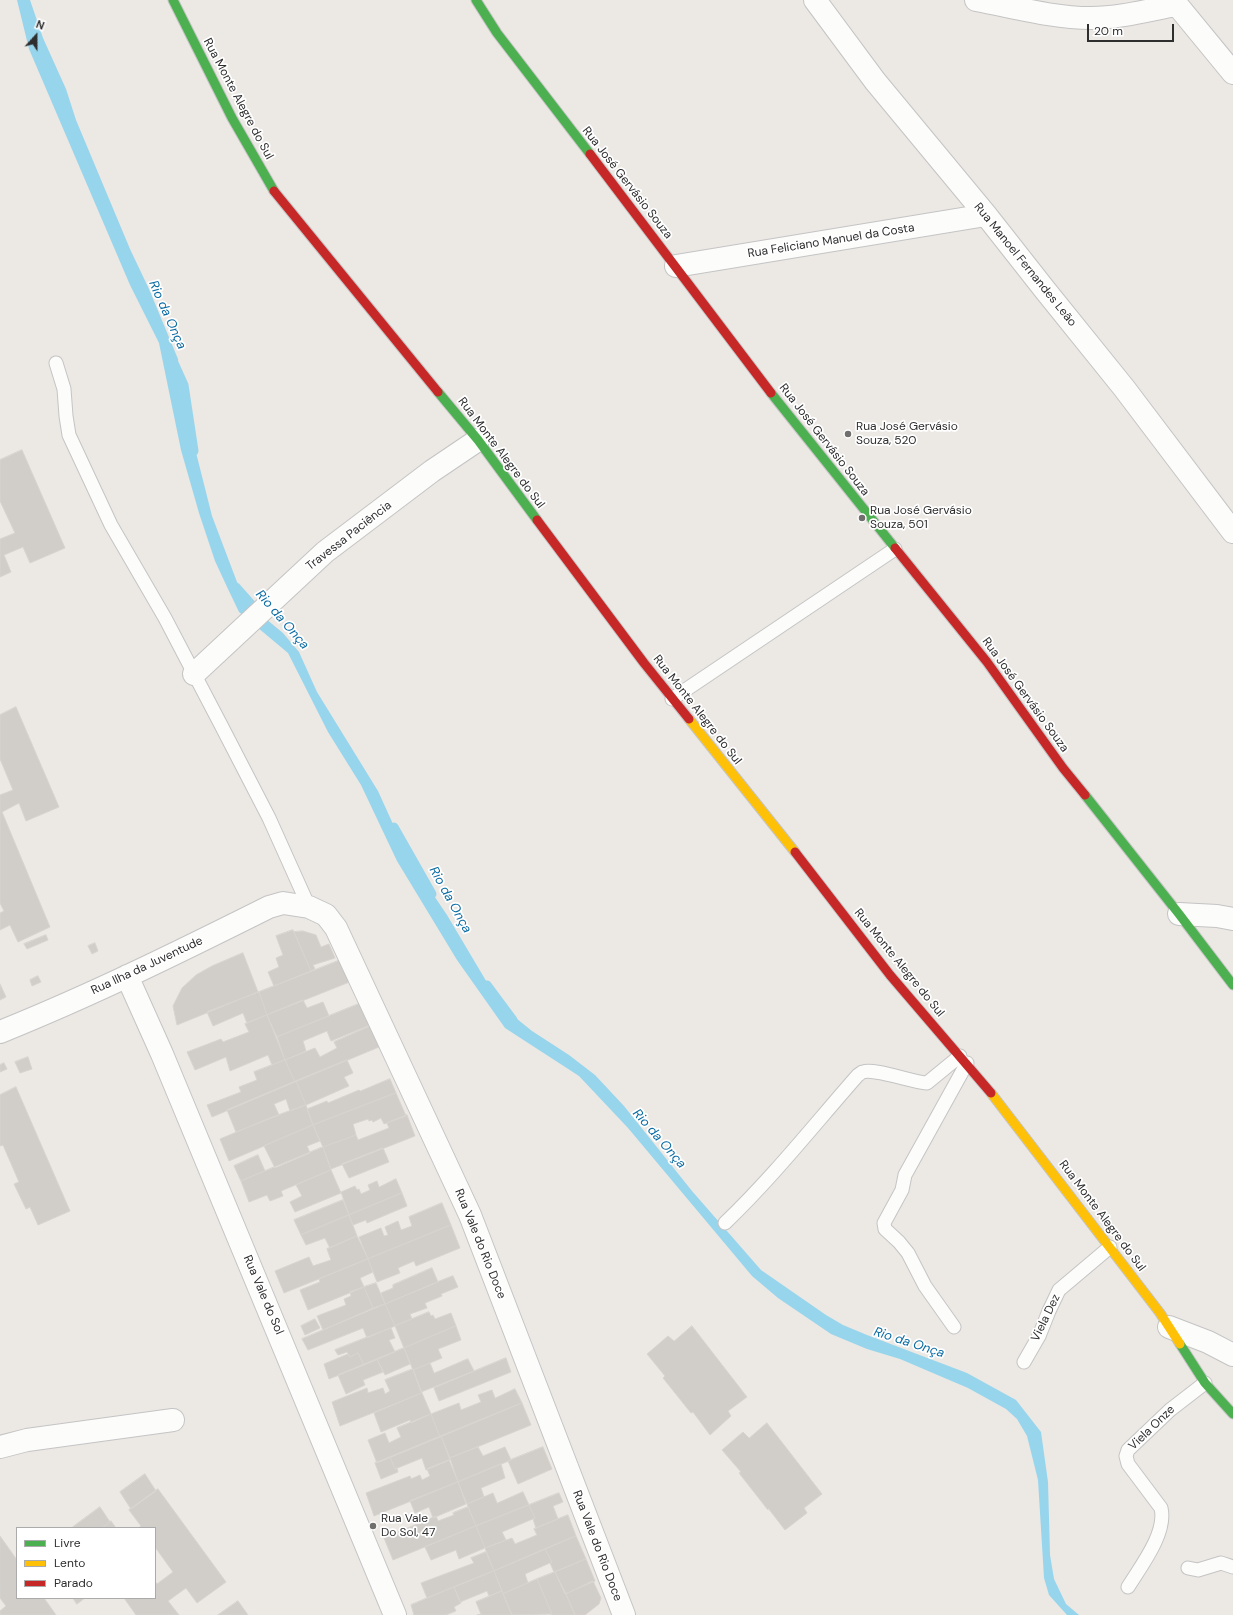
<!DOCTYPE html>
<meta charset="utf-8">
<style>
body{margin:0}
#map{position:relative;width:1233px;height:1615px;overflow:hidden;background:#ece8e4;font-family:"DM Sans",sans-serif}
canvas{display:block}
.legend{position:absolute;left:16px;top:1527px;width:140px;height:72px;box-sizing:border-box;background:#fff;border:1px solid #ababab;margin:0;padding:5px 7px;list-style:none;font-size:12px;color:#2e2e2e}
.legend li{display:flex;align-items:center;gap:8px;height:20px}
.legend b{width:20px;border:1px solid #ababab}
.north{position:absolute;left:16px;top:16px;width:40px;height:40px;-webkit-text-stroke:3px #fff;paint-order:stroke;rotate:21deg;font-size:11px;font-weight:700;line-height:16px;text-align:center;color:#2e2e2e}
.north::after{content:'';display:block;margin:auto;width:14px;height:18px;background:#2e2e2e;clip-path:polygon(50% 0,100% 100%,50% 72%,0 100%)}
.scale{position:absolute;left:1087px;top:24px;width:87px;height:18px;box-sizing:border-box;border:2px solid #2e2e2e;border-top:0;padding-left:5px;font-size:12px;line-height:14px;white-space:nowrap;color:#2e2e2e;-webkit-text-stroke:3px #fff;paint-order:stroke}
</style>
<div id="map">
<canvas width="1233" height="1615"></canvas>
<ul class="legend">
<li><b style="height:5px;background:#4caf50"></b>Livre</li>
<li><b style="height:5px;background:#ffc107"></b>Lento</li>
<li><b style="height:5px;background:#c62828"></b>Parado</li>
</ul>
<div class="north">N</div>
<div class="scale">20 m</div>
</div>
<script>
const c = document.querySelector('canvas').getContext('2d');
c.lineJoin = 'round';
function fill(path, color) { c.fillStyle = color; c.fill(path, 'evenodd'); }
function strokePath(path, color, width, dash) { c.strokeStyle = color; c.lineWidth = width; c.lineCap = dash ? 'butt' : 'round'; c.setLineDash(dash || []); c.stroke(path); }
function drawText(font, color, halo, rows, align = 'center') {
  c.font = font + ' "DM Sans",sans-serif'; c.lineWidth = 3.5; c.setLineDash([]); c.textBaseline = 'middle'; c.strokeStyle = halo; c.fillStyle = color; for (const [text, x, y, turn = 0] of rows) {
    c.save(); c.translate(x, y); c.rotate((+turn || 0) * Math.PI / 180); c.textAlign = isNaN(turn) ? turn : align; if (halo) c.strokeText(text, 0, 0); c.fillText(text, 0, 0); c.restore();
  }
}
const water = new Path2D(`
 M17,0H30L43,38L66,89L76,120L130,249L149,289L178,359L181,393L212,516L237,582L249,605L283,633L299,652L317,692L378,791L408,857L447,915L501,1006L532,1031L569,1055L595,1075L624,1106L692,1191L761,1270L826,1315L843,1325L867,1335L967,1373L1016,1400L1041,1432L1048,1482L1050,1555L1054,1579L1066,1604L1079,1615H1067L1049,1595L1044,1578L1038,1480L1027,1436L1017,1419L1006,1409L968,1388L900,1359L867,1349L831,1334L778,1298L752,1276L628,1128L579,1076L505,1028L457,960L397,861L361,785L328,732L288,653L239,612L228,589L215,561L199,513L181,450L159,343L130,285L29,49Z`);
const stream = new Path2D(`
 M175,365L184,385L194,451
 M236,587L260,614
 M394,827L432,894
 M487,985L513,1020`);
const building = new Path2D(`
 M22,450L65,548L30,563L23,547L4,555L11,572L0,577V539L15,533L0,501V460Z
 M16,707L59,807L26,821L19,803L2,812L50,927L18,942L10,925L0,930V913L4,911L0,903V795L13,790L0,759V715Z
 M293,930L311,971L274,986L268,972L279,967L276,958L283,955L276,936Z
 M303,931L316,935L321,947L329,944L335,958L313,965L315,969L311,971L294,932Z
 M46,935L48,940L27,949L24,944Z
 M95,943L98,951L92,954L88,946Z
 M243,953L258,992L177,1025L173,1006L182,988L196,975L212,966Z
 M343,959L352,981L267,1015L259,992Z
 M38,976L41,982L32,986L30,980Z
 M0,984L6,997L0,1000Z
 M259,992L267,1015L247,1023L243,1013L213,1026L207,1012Z
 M303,1000L307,1008L323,1002L329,1016L277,1037L267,1015Z
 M361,1003L370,1025L331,1041L327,1031L303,1041L306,1051L285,1060L277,1037Z
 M267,1015L285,1060L272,1065L268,1055L230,1071L226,1057L195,1070L187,1052L221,1039L223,1042L249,1032L245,1024Z
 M370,1026L379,1047L295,1082L285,1060L315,1048L320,1057L337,1048L334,1042Z
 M28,1057L32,1069L20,1073L15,1062Z
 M285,1060L295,1082L212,1117L207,1105L241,1092L239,1087L257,1080L254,1072Z
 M347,1060L353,1073L344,1077L349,1086L306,1105L296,1081Z
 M4,1063L7,1069L0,1072V1065Z
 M390,1079L396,1093L313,1125L307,1109L327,1101L328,1103L359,1090L360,1091Z
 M296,1081L306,1105L290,1111L286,1099L274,1104L279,1115L236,1132L227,1110Z
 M16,1087L70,1211L38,1225L30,1207L26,1209L14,1184L19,1182L3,1145L0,1146V1095Z
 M396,1093L406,1116L384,1124L381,1118L373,1122L372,1120L369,1121L368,1119L353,1124L356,1135L323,1147L313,1125Z
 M306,1105L313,1125L229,1161L220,1139L270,1118Z
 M407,1115L415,1136L331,1169L323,1147L356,1135L358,1140L389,1128L387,1123Z
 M313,1125L320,1141L307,1146L310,1153L275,1168L264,1146Z
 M323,1147L331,1170L281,1191L283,1196L270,1201L267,1195L249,1202L241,1181Z
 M383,1148L389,1162L349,1178L342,1164Z
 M258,1155L265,1171L241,1181L234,1166Z
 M331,1170L341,1193L295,1212L290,1202L302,1196L296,1185Z
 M396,1179L402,1193L349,1215L341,1192L355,1186L357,1190L359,1189L361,1194L370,1190L368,1185L377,1181L379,1187Z
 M402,1193L407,1206L367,1223L366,1220L353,1225L349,1215Z
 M343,1200L349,1215L301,1235L294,1220Z
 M442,1203L451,1225L368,1259L359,1237L381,1228L384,1236L388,1235L385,1227L398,1221L401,1230L412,1226L409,1217Z
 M349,1215L357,1236L330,1248L325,1238L306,1245L301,1235Z
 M451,1225L460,1248L416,1266L414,1261L398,1268L400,1273L377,1282L368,1259Z
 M357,1236L368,1259L284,1293L275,1271L309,1257L313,1266L331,1260L327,1249Z
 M368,1259L373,1272L360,1278L364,1287L308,1310L300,1290L320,1282L319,1279Z
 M432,1268L438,1282L385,1304L381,1293L393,1288V1285Z
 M453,1276L458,1287L441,1294L442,1296L425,1303L427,1308L410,1314L412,1319L395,1326L385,1304L437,1282Z
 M376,1283L385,1304L373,1308L364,1287Z
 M364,1287L373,1308L323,1330L317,1316L346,1305L344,1299L351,1296L350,1292Z
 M385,1304L395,1326L367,1338L363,1328L308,1350L302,1339Z
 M429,1312L431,1316L433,1315L435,1319L451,1313L456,1326L404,1348L395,1326Z
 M315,1319L320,1328L305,1335L301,1326Z
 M456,1326L461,1340L438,1349L442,1358L413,1370L404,1348Z
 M692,1326L747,1397L728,1411L731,1416L710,1435L693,1412L691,1413L663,1378L665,1376L647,1354L668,1336L674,1341Z
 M391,1328L395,1338L389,1340L395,1352L364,1365L358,1353L350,1357L347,1352L338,1355L335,1350Z
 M404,1348L410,1364L385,1375L377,1359Z
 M358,1353L364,1365L329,1379L324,1364L348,1354L350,1357Z
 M506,1358L511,1372L439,1401L434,1388Z
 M377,1359L383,1372L363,1380L365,1385L346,1394L338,1375Z
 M468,1359L474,1371L421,1392L413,1370L430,1363L434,1373Z
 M413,1369L422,1393L340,1426L332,1402L367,1388L368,1393L383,1388L385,1394L390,1391L385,1380Z
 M515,1389L522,1403L440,1437L431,1414L459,1403L461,1410L481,1402L478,1395L492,1390L495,1398Z
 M422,1393L431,1414L411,1423L410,1420L381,1432L374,1413Z
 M522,1403L531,1425L450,1458L441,1436Z
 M431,1414L440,1437L377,1463L368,1440L385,1433L389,1443L401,1437L397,1428Z
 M767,1423L822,1494L804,1508L807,1513L785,1530L768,1508V1510L739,1473L741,1472L722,1450L743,1432L749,1438Z
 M441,1436L450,1460L426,1470L422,1458L395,1469L390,1457Z
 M478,1447L483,1456L505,1447L511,1460L458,1482L450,1458Z
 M543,1447L552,1469L518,1484L508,1461Z
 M390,1457L395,1469L397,1468L398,1472L381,1479L375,1463Z
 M449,1460L458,1482L374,1516L366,1493L410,1476L411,1479L420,1475L422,1480L430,1476L427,1469Z
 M501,1464L505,1478L481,1488L484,1497L467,1504L458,1482Z
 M145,1474L156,1491L131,1509L120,1492Z
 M458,1482L466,1504L433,1518L429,1507L415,1513L410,1501Z
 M158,1489L226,1582L197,1603L186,1588L168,1601L179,1615H136L124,1598H155V1581L157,1584L173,1572L155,1547V1528H138L141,1526L129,1510Z
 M523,1492L529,1505L476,1526L467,1504L493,1493L497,1503Z
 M559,1493L563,1502L553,1506L558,1519L536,1528L533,1519L535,1518L529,1505Z
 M529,1505L535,1518L502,1532L506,1540L485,1548L476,1526Z
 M100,1507L110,1522L102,1528H74L73,1527Z
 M468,1507L476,1526L393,1560L384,1538L436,1516L438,1521L454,1515L453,1513Z
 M568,1515L576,1536L494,1571L485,1548L512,1538L515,1544L537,1535L534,1529Z
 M111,1521L116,1528H102L110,1522Z
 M476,1526L485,1548L459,1559L456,1550L431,1560L425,1547Z
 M0,1536L17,1560V1598H44L56,1615H0V1611L6,1606L0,1598Z
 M576,1536L586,1559L554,1572L550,1563L552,1562L545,1549Z
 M545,1549L552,1562L525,1574L528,1583L503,1594L494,1571Z
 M486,1552L494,1571L427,1598L421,1583L474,1563L471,1558Z
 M586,1559L595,1581L565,1594L555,1572Z
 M494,1571L502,1591L489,1596L487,1591L460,1602L454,1587Z
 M555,1572L566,1594L575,1615H550L552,1614L537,1579Z
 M537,1579L552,1614L512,1615L503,1594Z
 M593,1581L601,1598L599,1604L585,1615H575L566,1594Z
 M454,1587L461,1603L454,1607L456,1611L446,1615H414L411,1605Z
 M502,1591L512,1615H477L481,1614L476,1602Z
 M73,1598H85L77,1604Z
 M238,1601L248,1615H218Z`);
const lane = new Path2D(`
 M56,363L64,389L66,416L69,435L111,525L165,618L222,727L269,818L309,907
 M672,699L895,549
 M725,1223C773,1177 814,1125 858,1075C860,1074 861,1072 863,1072C874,1068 912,1082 927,1083L960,1056
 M954,1327L925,1286L908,1253L899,1242L885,1229L884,1223L902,1190L905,1175L910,1166L967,1063
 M1024,1362L1039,1336L1049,1311L1059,1290L1110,1247
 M1188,1568L1198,1570L1221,1563L1233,1567
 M1128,1587C1141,1566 1167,1533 1161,1508L1128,1464L1126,1456L1128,1450L1170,1410L1205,1383`);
const street = new Path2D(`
 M815,0L875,81L986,215L1045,290L1124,388L1233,532
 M976,0C1014,7 1053,18 1091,18C1120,18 1149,10 1176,5
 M1173,0L1233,73
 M676,266L986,215
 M194,674L325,552L432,471L478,440
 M1179,914L1217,916L1233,919
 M127,976L162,1054L395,1615
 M0,1032C92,995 181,951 269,907L283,903L309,907L326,915L336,928L470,1215L624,1615
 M1169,1327L1208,1342L1233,1355
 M0,1447L27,1440L173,1420`);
const fast = new Path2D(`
 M173,0L232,118L274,191
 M476,0L497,33L590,154
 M438,392L478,440L537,520
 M771,393L895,548
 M1085,795L1179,914L1233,985
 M1180,1344L1205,1383L1233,1414`);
const slow = new Path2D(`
 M689,719L795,852
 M991,1093L1160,1313L1180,1344`);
const jam = new Path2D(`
 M590,154L771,393
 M274,191L438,392
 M537,520L644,663L689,719
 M895,548L987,662L1063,768L1085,795
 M795,852L890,975L991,1093`);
const markers = [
 [848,434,4,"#706f6e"],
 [862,518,4,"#706f6e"],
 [373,1526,4,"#706f6e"]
];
const streetNames = [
 ["Rua Monte Alegre do Sul",238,99,62],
 ["Rua José Gervásio Souza",627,183,52],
 ["Rua Feliciano Manuel da Costa",831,241,-9],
 ["Rua Manoel Fernandes Leão",1025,265,51],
 ["Rua José Gervásio Souza",824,440,52],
 ["Rua Monte Alegre do Sul",501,453,53],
 ["Travessa Paciência",349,536,-38],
 ["Rua José Gervásio Souza",1025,695,54],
 ["Rua Monte Alegre do Sul",697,710,52],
 ["Rua Monte Alegre do Sul",899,963,51],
 ["Rua Ilha da Juventude",147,966,-25],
 ["Rua Monte Alegre do Sul",1102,1216,53],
 ["Rua Vale do Rio Doce",480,1244,68],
 ["Rua Vale do Sol",263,1295,67],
 ["Viela Dez",1046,1318,-64],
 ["Viela Onze",1152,1428,-44],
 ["Rua Vale do Rio Doce",597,1546,69]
];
const poiNames = [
 ["Rua José Gervásio",856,427],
 ["Souza, 520",856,441],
 ["Rua José Gervásio",870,511],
 ["Souza, 501",870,525],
 ["Rua Vale",381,1519],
 ["Do Sol, 47",381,1533]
];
const waterNames = [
 ["Rio da Onça",167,315,66],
 ["Rio da Onça",282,620,49],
 ["Rio da Onça",450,900,61],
 ["Rio da Onça",659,1139,49],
 ["Rio da Onça",909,1343,18]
];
fill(water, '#97d5ed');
strokePath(stream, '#97d5ed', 9);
fill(building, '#d1ceca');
strokePath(building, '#d7d4d0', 1);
strokePath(lane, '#c5c4c5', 15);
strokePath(street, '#c5c4c5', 24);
strokePath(fast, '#c5c4c5', 11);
strokePath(slow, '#c5c4c5', 11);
strokePath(jam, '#c5c4c5', 11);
strokePath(lane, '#fcfcfb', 13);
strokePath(street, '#fcfcfb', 22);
strokePath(fast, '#4caf50', 9);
strokePath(slow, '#ffc107', 9);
strokePath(jam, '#c62828', 9);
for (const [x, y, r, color] of markers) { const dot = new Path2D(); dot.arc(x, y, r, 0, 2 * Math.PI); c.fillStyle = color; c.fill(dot); strokePath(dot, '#fff', 1.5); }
drawText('12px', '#2e2e2e', '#fff', streetNames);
drawText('12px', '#2e2e2e', '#fff', poiNames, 'left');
drawText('italic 13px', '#0b6ca4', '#fff', waterNames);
</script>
